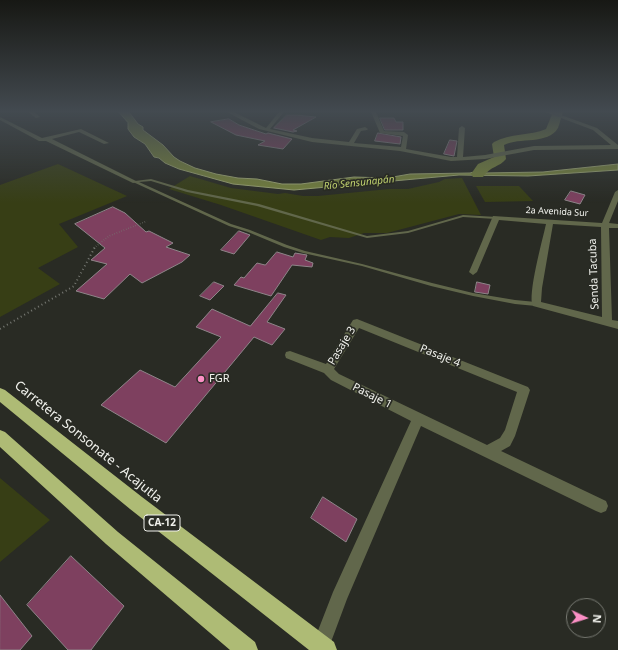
<!DOCTYPE html>
<meta charset="utf-8">
<style>
body{margin:0}
#map{position:relative;width:618px;height:650px;overflow:hidden;background:#292b24;font-family:"Noto Sans",sans-serif}
canvas{display:block}
.north{position:absolute;left:566px;top:598px;width:40px;height:40px;box-sizing:border-box;background:#292b24;border:1px solid #797b74;border-radius:50%;rotate:94deg;font-size:11px;font-weight:700;line-height:16px;text-align:center;color:#f1f2ed}
.north::after{content:'';display:block;margin:auto;width:14px;height:18px;background:#fb8fc5;clip-path:polygon(50% 0,100% 100%,50% 72%,0 100%)}
</style>
<div id="map">
<canvas width="618" height="650"></canvas>
<div class="north">N</div>
</div>
<script>
const c = document.querySelector('canvas').getContext('2d');
c.lineJoin = 'round';
function fill(path, color) { c.fillStyle = color; c.fill(path, 'evenodd'); }
function strokePath(path, color, width, dash) { c.strokeStyle = color; c.lineWidth = width; c.lineCap = dash ? 'butt' : 'round'; c.setLineDash(dash || []); c.stroke(path); }
function drawText(font, color, halo, rows, align = 'center') {
  c.font = font + ' "Noto Sans",sans-serif'; c.lineWidth = 3.5; c.setLineDash([]); c.textBaseline = 'middle'; c.strokeStyle = halo; c.fillStyle = color; for (const [text, x, y, turn = 0] of rows) {
    c.save(); c.translate(x, y); c.rotate((+turn || 0) * Math.PI / 180); c.textAlign = isNaN(turn) ? turn : align; if (halo) c.strokeText(text, 0, 0); c.fillText(text, 0, 0); c.restore();
  }
}
const green = new Path2D(`
 M58,164L127,196L59,224L78,247L38,268L60,284L0,317V185Z
 M190,176L231,188L278,194L285,193L303,196H318L389,189H408L439,182L445,179L462,178L481,215L459,214L387,233H364L349,238L330,237L321,240L221,205L169,189Z
 M476,186H519L533,201L485,202Z
 M0,478L50,520L0,562Z`);
const water = new Path2D(`
 M119,112H129L138,124L143,127V130L163,145L174,157L180,161L195,168L216,174L238,178L257,179L282,184H301L354,177L387,178L410,174L470,173L478,171L483,164L494,162L483,173L543,172L618,164V170L528,176L459,175L294,190L233,184L179,169L165,163L159,158L154,157L145,144L134,137L128,129V123Z`);
const river = new Path2D(`
 M553,112H563C561,117 560,123 558,128C548,145 519,137 504,145L506,159C500,167 490,166 483,177H473L471,174L478,164L494,157L492,144L494,142C510,133 530,136 546,129Z`);
const building = new Path2D(`
 M287,115H296L316,117L293,130L297,131L293,132L274,128Z
 M380,118H394L396,122H403V130H385Z
 M229,119L239,125L266,134L268,133L292,139L283,149L258,145L265,141L236,135L211,122Z
 M378,133L401,137L400,144L375,141Z
 M450,140L457,141L454,156L444,154Z
 M571,191L585,195L580,204L565,200Z
 M113,207L125,213L146,232L149,231L173,243L166,247L190,255L182,262L142,283L130,274L104,299L76,291L107,264L91,260L105,248L75,224Z
 M239,231L250,235L234,254L221,250Z
 M277,252L293,257L295,253L307,255L305,260L313,263L312,267L292,265L271,296L234,285L241,277L244,278L257,263L265,265Z
 M214,282L224,286L210,300L200,296Z
 M477,282L490,285L488,294L475,292Z
 M278,293L286,295L267,322L285,329L272,345L254,337L166,443L101,405L140,370L175,387L221,337L196,327L212,309L250,326Z
 M323,497L357,519L346,542L311,518Z
 M71,556L124,606L91,650H68L27,605Z
 M0,595L32,636L20,650H0Z`);
const pathFar1 = new Path2D(`
 M94,248L109,236L147,221`);
const path = new Path2D(`
 M0,329L74,286L95,247`);
const lane = new Path2D(`
 M151,179L188,190L259,204L367,236L408,231L463,215L497,217L498,218L496,219L463,217L408,233L367,238L257,206L187,192L151,181L139,182L231,224L250,230L287,245L305,251L362,264L432,283L473,293L515,300L536,302L538,304L536,306L515,304L473,296L431,286L362,266L303,253L284,247L248,232L229,226L133,182L135,181Z`);
const street = new Path2D(`
 M28,112H34L40,117L36,118Z
 M227,112H234L266,128L279,112H284L270,129L312,138L349,142L357,129L365,127L368,129L367,130L361,131L354,143L401,147L403,136L380,133L371,112H376L384,131L404,132L408,135L406,149L451,157H457L459,128L462,126L465,128L463,157L485,155L534,146L611,145L593,130L545,112H553L597,128L618,145V149L534,150L485,159L451,161L400,151L312,142L259,129Z
 M0,117L42,138L81,129L109,143L104,144L79,132L52,139L138,182L133,183L46,141H39L0,120Z
 M618,190V201L609,223L618,224V228H609L612,320L618,321V329L533,306C527,296 543,238 546,224L499,220L477,272L473,275L469,272L493,216L602,223L615,192ZM553,224L601,227L602,317L541,302L542,288Z
 M357,319L528,387L530,390L515,436L510,446L501,451L606,501L608,506L606,511L601,513L596,511L421,426L347,599L328,650H314L312,646L333,592L411,421L331,380L324,373L286,358L285,355L286,352L290,351L326,364L353,320ZM359,328L517,392L505,430L500,438L487,445L339,374L334,369Z`);
const highway = new Path2D(`
 M0,388L5,390L142,497L334,642L337,650H309L130,509L0,402Z
 M0,430L5,432L118,532L255,642L258,650H230L106,544L0,447Z`);
const markers = [
 [201,379,4,"#fb8fc5"]
];
const farStreetnames = [
 ["2a Avenida Sur",557,212,3]
];
const farWaternames = [
 ["Río Sensunapán",359,183,-6]
];
const shields = [
 [162,523,36]
];
const shieldNames = [
 ["CA-12",162,523]
];
const streetNames = [
 ["Senda Tacuba",594,274,-92],
 ["Pasaje 3",342,346,-59],
 ["Pasaje 4",440,356,22],
 ["Pasaje 1",372,396,27]
];
const poiNames = [
 ["FGR",209,379]
];
const nearStreetnames = [
 ["Carretera Sonsonate - Acajutla",88,442,39]
];
fill(green, '#373e15');
fill(water, '#76823d');
strokePath(water, '#9ba472', 1);
fill(river, '#76823d');
fill(building, '#7e405f');
strokePath(building, '#8e8589', 1);
strokePath(pathFar1, '#767872', 1.5, [0.5, 2]);
strokePath(path, '#767872', 2, [1, 3]);
fill(lane, '#61674b');
fill(street, '#61674b');
fill(highway, '#aebb75');
const sky = c.createLinearGradient(0, 0, 0, 203);
sky.addColorStop(0, '#171814');
sky.addColorStop(0.55, '#434a50');
sky.addColorStop(1, '#434a5000');
c.fillStyle = sky;
c.fillRect(0, 0, 618, 203);
for (const [x, y, r, color] of markers) { const dot = new Path2D(); dot.arc(x, y, r, 0, 2 * Math.PI); c.fillStyle = color; c.fill(dot); strokePath(dot, '#292b24', 1.5); }
drawText('9px', '#f1f2ed', '#292b24', farStreetnames);
drawText('italic 10px', '#bfd06e', '#292b24', farWaternames);
for (const [x, y, w] of shields) { const box = new Path2D(); box.roundRect(x - w / 2, y - 8, w, 16, 3); c.fillStyle = '#292b24'; c.fill(box); strokePath(box, '#f1f2ed', 1); }
drawText('bold 10px', '#f1f2ed', null, shieldNames);
drawText('11px', '#f1f2ed', '#292b24', streetNames);
drawText('11px', '#f1f2ed', '#292b24', poiNames, 'left');
drawText('13px', '#f1f2ed', '#292b24', nearStreetnames);
</script>
